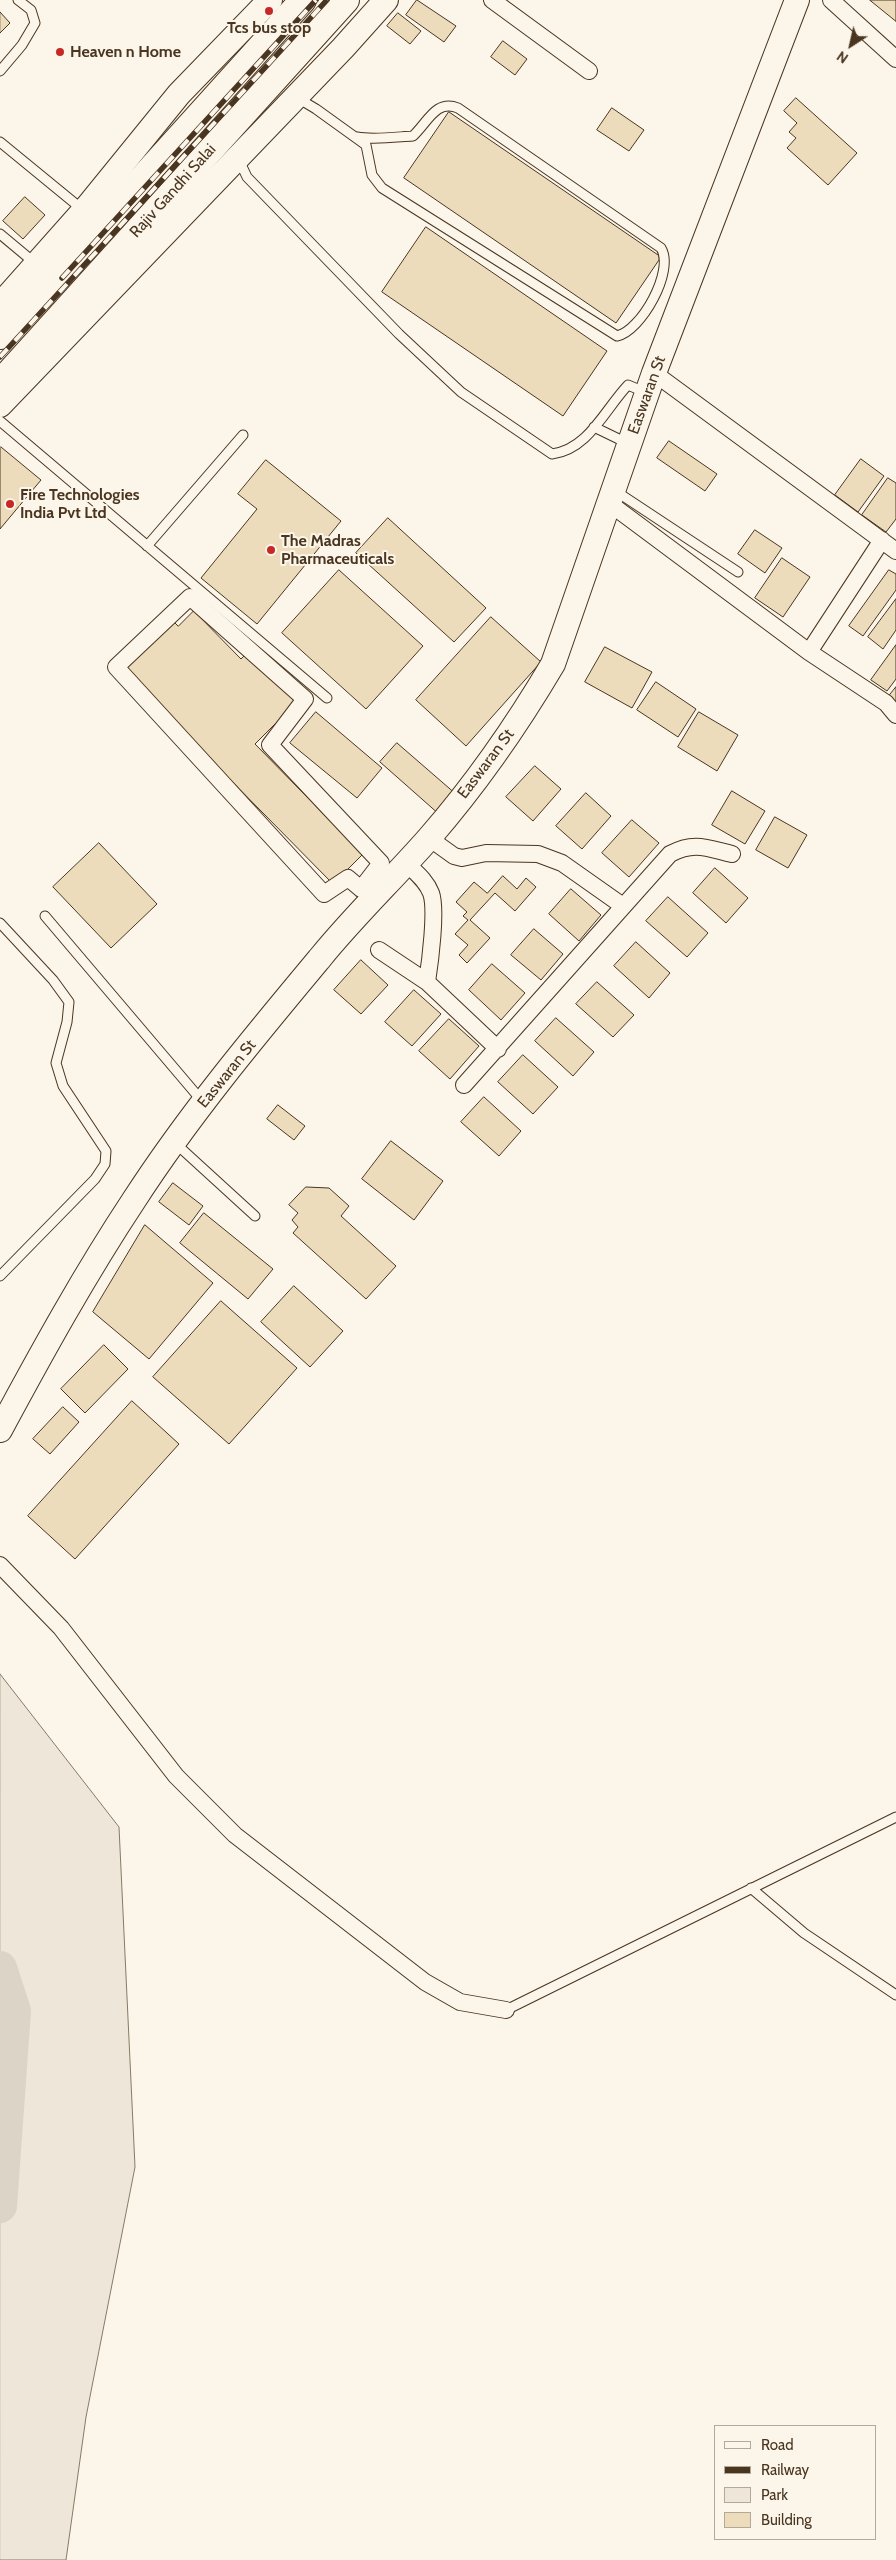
<!DOCTYPE html>
<style>
body{margin:0}
#map{position:relative;width:896px;height:2560px;overflow:hidden;background:#fbf6e9;font-family:Cabin,sans-serif}
canvas{display:block}
.legend{position:absolute;left:714px;top:2425px;width:162px;height:115px;box-sizing:border-box;background:#fbf6e9;border:1px solid #b4a999;margin:0;padding:6px 9px;list-style:none;font-size:15px;color:#4a3520}
.legend li{display:flex;align-items:center;gap:10px;height:25px}
.legend b{width:25px;border:1px solid #b4a999}
.north{position:absolute;left:826px;top:20px;width:50px;height:50px;-webkit-text-stroke:4px #fbf6e9;paint-order:stroke;rotate:215deg;font-size:14px;font-weight:700;line-height:20px;text-align:center;color:#4a3520}
.north::after{content:'';display:block;margin:auto;width:18px;height:22px;background:#4a3520;clip-path:polygon(50% 0,100% 100%,50% 72%,0 100%)}
</style>
<div id="map">
<canvas width="896" height="2560"></canvas>
<ul class="legend">
<li><b style="height:6px;background:#fbf6e9"></b>Road</li>
<li><b style="height:6px;background:#4a3520"></b>Railway</li>
<li><b style="height:14px;background:#ede6d9"></b>Park</li>
<li><b style="height:14px;background:#ecdcbc"></b>Building</li>
</ul>
<div class="north">N</div>
</div>
<script>
const c = document.querySelector('canvas').getContext('2d');
c.lineJoin = 'round';
function fill(path, color) { c.fillStyle = color; c.fill(path, 'evenodd'); }
function strokePath(path, color, width, dash) { c.strokeStyle = color; c.lineWidth = width; c.lineCap = dash ? 'butt' : 'round'; c.setLineDash(dash || []); c.stroke(path); }
function drawText(font, color, halo, rows, align = 'center') {
  c.font = font + ' Cabin,sans-serif'; c.lineWidth = 4; c.setLineDash([]); c.textBaseline = 'middle'; c.strokeStyle = halo; c.fillStyle = color; for (const [text, x, y, turn = 0] of rows) {
    c.save(); c.translate(x, y); c.rotate((+turn || 0) * Math.PI / 180); c.textAlign = isNaN(turn) ? turn : align; if (halo) c.strokeText(text, 0, 0); c.fillText(text, 0, 0); c.restore();
  }
}
const green = new Path2D(`
 M0,1674L119,1827L135,2167L86,2417L66,2560H0Z`);
const river = new Path2D(`
 M0,1968L14,2011L0,2206`);
const building = new Path2D(`
 M417,0L456,26L444,42L406,15Z
 M870,0H896V21Z
 M0,12L10,23L0,33Z
 M398,13L421,31L410,44L387,26Z
 M503,41L527,59L515,75L491,57Z
 M796,98L857,153L828,185L787,148L796,138L789,132L797,123L784,111Z
 M612,108L644,130L629,151L597,130Z
 M449,112L661,257L616,323L404,178Z
 M25,197L45,215L23,239L3,221Z
 M426,227L607,351L563,416L382,292Z
 M669,441L717,474L705,491L657,458Z
 M1,447L41,480L0,529V448Z
 M861,459L884,476L858,512L835,495Z
 M266,460L341,521L257,624L201,578L257,509L238,494Z
 M888,478L896,483V519L886,532L862,515Z
 M388,518L486,608L454,642L356,553Z
 M755,530L782,548L765,573L738,554Z
 M782,558L810,577L783,617L755,598Z
 M339,570L423,646L366,709L282,633Z
 M889,570L896,574V590L863,636L849,626Z
 M896,599V630L883,649L868,637Z
 M194,611L241,659L248,652L297,702L255,744L363,854L333,884L123,671L174,622L178,626Z
 M491,617L541,662L466,746L416,700Z
 M896,645V679L887,691L871,680Z
 M605,647L652,672L632,708L585,682Z
 M656,682L696,709L678,737L637,710Z
 M896,687V702L889,696Z
 M316,712L382,768L357,798L290,743Z
 M699,712L738,735L717,771L678,747Z
 M397,743L457,795L440,815L380,762Z
 M535,766L561,789L533,821L506,797Z
 M732,791L765,811L745,844L712,825Z
 M586,793L611,816L582,849L556,826Z
 M775,817L807,835L788,868L756,850Z
 M632,820L659,843L629,877L602,853Z
 M99,843L157,904L111,948L53,887Z
 M715,868L748,898L726,923L693,893Z
 M503,876L517,889L526,878L536,887L515,911L495,893L470,920L490,938L467,963L459,955L468,945L455,934L468,920L463,916L467,912L456,902L474,882L487,893Z
 M571,889L601,915L579,941L549,914Z
 M668,897L708,933L687,957L646,921Z
 M534,929L563,954L541,980L511,955Z
 M636,942L670,973L649,998L614,966Z
 M361,960L388,985L361,1014L334,990Z
 M492,964L525,993L501,1020L469,990Z
 M597,982L634,1015L613,1037L576,1004Z
 M414,990L441,1014L412,1046L385,1022Z
 M556,1018L594,1052L573,1076L535,1041Z
 M449,1019L479,1046L450,1079L419,1051Z
 M523,1055L558,1087L533,1114L498,1082Z
 M484,1097L521,1131L499,1156L461,1122Z
 M278,1105L305,1126L294,1140L267,1119Z
 M391,1141L443,1181L414,1220L362,1179Z
 M173,1183L203,1206L189,1225L159,1202Z
 M306,1187L329,1188L349,1206L341,1216L396,1266L366,1299L293,1233L298,1227L292,1220L298,1213L289,1205Z
 M204,1213L273,1269L248,1299L180,1243Z
 M145,1225L213,1283L149,1359L93,1312Z
 M294,1286L343,1331L310,1367L261,1322Z
 M221,1301L297,1368L229,1444L153,1377Z
 M104,1345L128,1369L85,1413L61,1389Z
 M132,1401L179,1444L75,1559L28,1516Z
 M63,1407L79,1422L50,1454L33,1439Z`);
const lane = new Path2D(`
 M0,71L22,45L35,23L31,10L18,0
 M296,97L316,109L366,145L372,175L382,188L617,336C641,331 675,271 661,248L458,108C436,99 428,122 413,136C396,137 373,140 357,137
 M0,142L83,210
 M239,160L247,177L399,334L461,392L552,454C589,449 605,409 628,385L647,393
 M0,234L36,264
 M0,421L327,698
 M594,427L629,444
 M614,490L738,572
 M147,546L243,435
 M45,916L202,1101
 M0,923L53,980L69,1002L67,1022L56,1063L63,1086L106,1151L105,1164L95,1179L0,1276
 M174,1142L255,1216
 M751,1888L804,1933L896,1995
 M506,2010L896,1817`);
const street = new Path2D(`
 M492,0L589,71
 M831,0L896,59
 M654,373L896,551
 M609,503L809,652L886,703L896,715
 M190,597L305,699L270,745L381,863L361,889L348,878L324,894L116,667Z
 M809,652L882,540
 M429,838L454,856L462,858L486,853L538,854L562,863L623,906
 M406,863C415,872 426,880 431,893C437,909 430,963 427,982L498,1049
 M379,950L427,982
 M464,1085L670,854C694,841 707,848 732,854
 M0,1565L61,1628L176,1776L235,1835L425,1982L460,2002L506,2010`);
const secondary = new Path2D(`
 M0,305L88,206L179,94L270,0
 M0,405L343,48L386,0
 M0,1430C42,1352 85,1274 134,1200C189,1115 255,1036 320,958C354,916 393,879 429,838C476,784 517,725 553,664L654,373L797,0`);
const primary = new Path2D(`
 M0,336L303,0
 M0,383L346,0`);
const rail = new Path2D(`
 M62,278L316,0
 M0,357L327,0`);
const markers = [
 [269,11,5,"#c62828"],
 [60,52,5,"#c62828"],
 [10,504,5,"#c62828"],
 [271,550,5,"#c62828"]
];
const poiNames = [
 ["Tcs bus stop",269,28,"center"],
 ["Heaven n Home",70,52],
 ["Fire Technologies",20,495],
 ["India Pvt Ltd",20,513],
 ["The Madras",281,541],
 ["Pharmaceuticals",281,559]
];
const streetNames = [
 ["Rajiv Gandhi Salai",173,191,-48],
 ["Easwaran St",647,395,-70],
 ["Easwaran St",486,764,-53],
 ["Easwaran St",227,1074,-51]
];
fill(green, '#ede6d9');
strokePath(green, '#887966', 1);
strokePath(river, '#dcd4c6', 34);
fill(building, '#ecdcbc');
strokePath(building, '#4a3520', 1);
strokePath(lane, '#4a3520', 11);
strokePath(street, '#4a3520', 18);
strokePath(secondary, '#4a3520', 26);
strokePath(primary, '#4a3520', 28);
strokePath(lane, '#fbf6e9', 9);
strokePath(street, '#fbf6e9', 16);
strokePath(secondary, '#fbf6e9', 24);
strokePath(primary, '#fbf6e9', 26);
strokePath(rail, '#4a3520', 5.5);
strokePath(rail, '#fbf6e9', 4, [11]);
for (const [x, y, r, color] of markers) { const dot = new Path2D(); dot.arc(x, y, r, 0, 2 * Math.PI); c.fillStyle = color; c.fill(dot); strokePath(dot, '#fbf6e9', 2); }
drawText('bold 16px', '#4a3520', '#fbf6e9', poiNames, 'left');
drawText('16px', '#4a3520', '#fbf6e9', streetNames);
</script>
